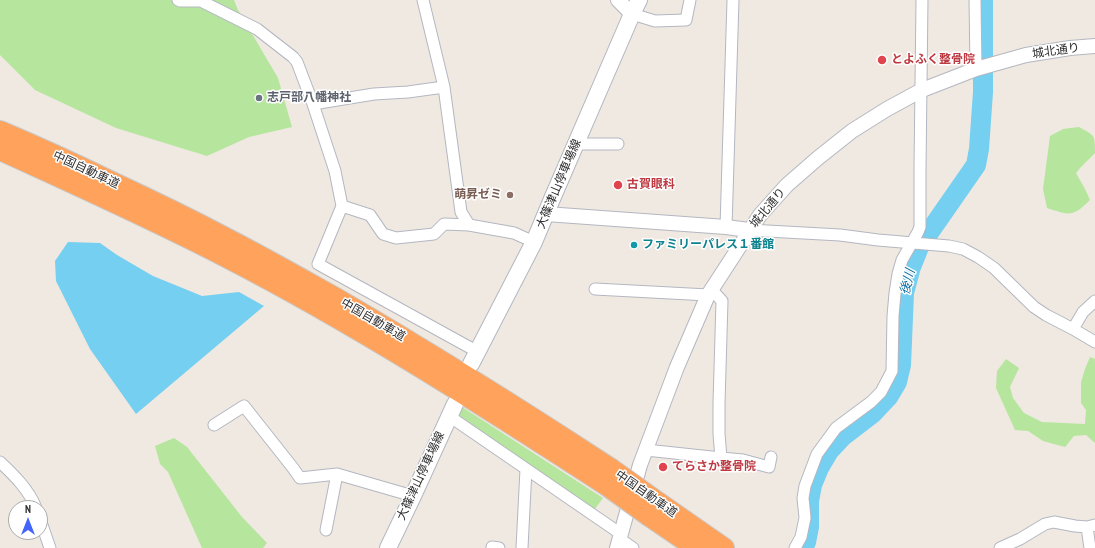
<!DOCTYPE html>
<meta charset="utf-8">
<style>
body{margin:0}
#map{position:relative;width:1095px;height:548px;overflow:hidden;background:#efe9e1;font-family:"PT Sans Narrow",sans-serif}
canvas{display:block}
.north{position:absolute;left:8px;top:500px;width:40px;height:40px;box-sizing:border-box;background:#fff;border:1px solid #ababab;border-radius:50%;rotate:0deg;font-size:11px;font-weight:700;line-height:16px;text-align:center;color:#2e2e2e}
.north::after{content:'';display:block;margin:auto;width:14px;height:18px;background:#4264fb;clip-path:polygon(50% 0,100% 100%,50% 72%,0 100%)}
</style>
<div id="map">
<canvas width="1095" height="548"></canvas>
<div class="north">N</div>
</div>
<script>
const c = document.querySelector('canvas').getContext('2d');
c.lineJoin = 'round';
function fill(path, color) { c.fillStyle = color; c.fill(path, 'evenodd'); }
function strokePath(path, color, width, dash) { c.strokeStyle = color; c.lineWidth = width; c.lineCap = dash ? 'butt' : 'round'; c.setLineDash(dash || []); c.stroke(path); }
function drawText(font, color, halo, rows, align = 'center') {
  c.font = font + ' "PT Sans Narrow","Noto Sans JP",sans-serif'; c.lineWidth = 3; c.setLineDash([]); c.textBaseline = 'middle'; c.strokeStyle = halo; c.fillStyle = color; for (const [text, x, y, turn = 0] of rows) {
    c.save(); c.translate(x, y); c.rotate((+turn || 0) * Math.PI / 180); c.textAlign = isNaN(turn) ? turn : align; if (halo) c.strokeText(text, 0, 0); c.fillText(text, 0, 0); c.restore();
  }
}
const green = new Path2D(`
 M0,0H234L238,10L278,78L292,127L249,137L207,156L116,128L35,90L0,55Z
 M1079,127C1095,136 1095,134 1095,153L1080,168L1076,173L1085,189L1090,200C1072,218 1069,215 1047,208L1043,189L1050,136L1063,129Z
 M1090,357L1095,359V443L1086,435L1074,436L1065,447L1043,441L1028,431L1015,430L996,388L997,371L1006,359L1019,368L1010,387L1013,398L1024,413L1042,422L1085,424L1086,410L1081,403V382L1085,369Z
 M459,405L603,498L595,509L456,414Z
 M174,438L187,447L242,517L267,543L263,548H202L168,472L160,464L155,446Z`);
const water = new Path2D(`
 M68,242L100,243L117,255L153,276L202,296L239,292L264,306L136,414L90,349L56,281L55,261Z`);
const river = new Path2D(`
 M803,548L806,542L809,527V501L812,485L819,468L829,451L843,436L873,413L888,397L897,382L901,365L904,293L911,267L919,247L976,165L979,149L983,92V0`);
const minor = new Path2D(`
 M178,0L180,1H201L257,29L293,57L297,62L313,104L335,171L342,206
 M423,0L444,87L461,212L469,225L514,233L534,242
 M975,0L976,69
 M632,14L655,21L686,20L690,0
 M313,104L374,94L408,92L444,87
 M575,144H618
 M469,225L444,224L434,234L396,238L383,234L370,215L342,206L318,264L478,352
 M726,227L733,0
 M749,230L840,235L878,240L949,246L963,249L978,257L994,268L1034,307L1046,315L1073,329L1095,342
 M595,289L708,295
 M711,289L722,301L719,403V434L721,458
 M1073,329L1083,312L1095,301
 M449,416L621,534
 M214,425L244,406L293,468L300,478L337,474
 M646,450L721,458L743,460L769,467L771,457
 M0,462C14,475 29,490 36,508
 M40,519L50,548
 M1087,527L1090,548
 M326,530L337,474L413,496
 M620,539L633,548
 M492,547L499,548
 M522,548L526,469
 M795,548L801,537L805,518L803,498L805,486L817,454L836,428L871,402L881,392L892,371L893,316L895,293L898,274L902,260L918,232L920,227V169L922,0
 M1000,548L1020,539L1045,524L1054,522L1075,526L1087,527L1095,525`);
const tertiary = new Path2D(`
 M618,0L632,14
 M546,214L726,227L749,230
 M617,548L640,465L677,367L708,295L760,215L787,185L818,158L852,131L887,109L922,90L976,69L1026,55L1070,48L1095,46`);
const secondary = new Path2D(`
 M471,364L534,242L552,199L632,14L639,0
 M388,548L413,496L455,404`);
const motorway = new Path2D(`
 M0,131C38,147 75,164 112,182C151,200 190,219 228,239C265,258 300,278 336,298C429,352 520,409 610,468
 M0,150C75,184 150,218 224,256C356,324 481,404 606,485
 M652,498L724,548
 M649,516L696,548`);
const motorwayBridge = new Path2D(`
 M610,468L652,498
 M606,485L649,516`);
const markers = [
 [882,60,5,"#e0444e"],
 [259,98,4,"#6b7280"],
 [618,185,5,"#e0444e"],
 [510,195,4,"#8d6e63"],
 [634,245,4,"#0f9aa8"],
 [663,467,5,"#e0444e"]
];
const streetNames = [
 ["城北通り",1056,51,-8],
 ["中国自動車道",86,170,25],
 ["大篠津山停車場線",559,184,-67],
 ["城北通り",768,208,-50],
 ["中国自動車道",373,320,30],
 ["大篠津山停車場線",421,476,-65],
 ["中国自動車道",646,494,35]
];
const healthNames = [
 ["とよふく整骨院",891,60],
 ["古賀眼科",627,185],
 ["てらさか整骨院",672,467]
];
const worshipNames = [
 ["志戸部八幡神社",267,98]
];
const educationNames = [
 ["萌昇ゼミ",502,195]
];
const cultureNames = [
 ["ファミリーパレス１番館",642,245]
];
const waterNames = [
 ["後川",908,282,-76]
];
fill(green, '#b6e59e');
fill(water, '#75cff0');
strokePath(river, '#75cff0', 20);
strokePath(minor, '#b4b7c1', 13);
strokePath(tertiary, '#b4b7c1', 16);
strokePath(secondary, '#b4b7c1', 18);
strokePath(motorway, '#c9c9c9', 22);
strokePath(minor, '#fff', 11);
strokePath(tertiary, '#fff', 14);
strokePath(secondary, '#fff', 16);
strokePath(motorway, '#ffa35c', 20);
strokePath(motorwayBridge, '#c9c9c9', 22, []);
strokePath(motorwayBridge, '#ffa35c', 20);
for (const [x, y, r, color] of markers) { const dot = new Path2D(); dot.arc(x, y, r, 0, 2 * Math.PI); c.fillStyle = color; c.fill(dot); strokePath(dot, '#fff', 1.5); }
drawText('12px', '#2e2e2e', '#fff', streetNames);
drawText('bold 12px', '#be3a42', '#fff', healthNames, 'left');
drawText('bold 12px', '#5b616d', '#fff', worshipNames, 'left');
drawText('bold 12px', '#785e54', '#fff', educationNames, 'right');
drawText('bold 12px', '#0d838f', '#fff', cultureNames, 'left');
drawText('italic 13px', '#0d6fa3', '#fff', waterNames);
</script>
